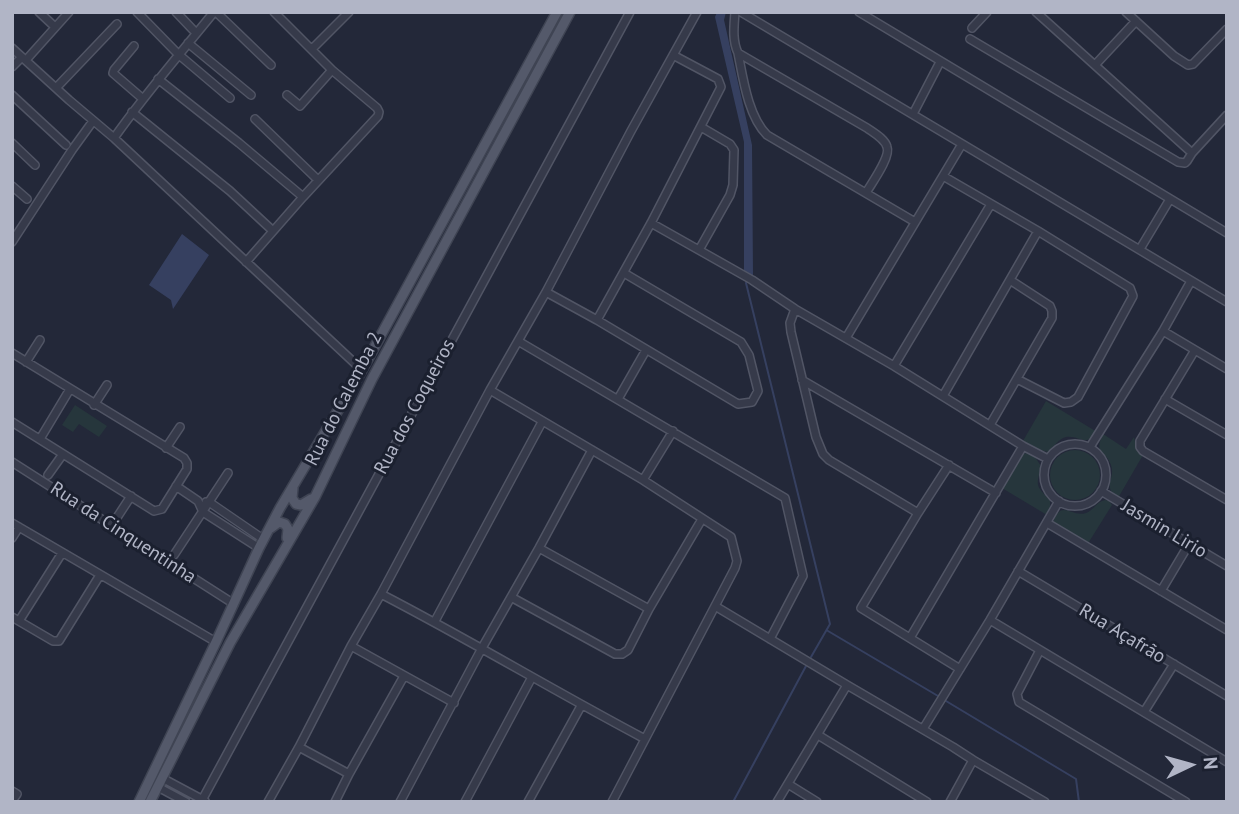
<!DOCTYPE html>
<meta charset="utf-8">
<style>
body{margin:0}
#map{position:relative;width:1239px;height:814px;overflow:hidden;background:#232839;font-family:"PT Sans",sans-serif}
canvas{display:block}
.frame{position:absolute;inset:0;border:14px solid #b1b5c6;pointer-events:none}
.north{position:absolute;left:1155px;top:730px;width:70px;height:70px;-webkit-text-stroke:5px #1b202f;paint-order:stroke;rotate:85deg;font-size:19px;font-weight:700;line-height:28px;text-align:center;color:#b1b5c6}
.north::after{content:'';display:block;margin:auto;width:24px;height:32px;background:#b1b5c6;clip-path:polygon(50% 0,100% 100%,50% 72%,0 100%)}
</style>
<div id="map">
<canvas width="1239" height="814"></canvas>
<div class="frame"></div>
<div class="north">N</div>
</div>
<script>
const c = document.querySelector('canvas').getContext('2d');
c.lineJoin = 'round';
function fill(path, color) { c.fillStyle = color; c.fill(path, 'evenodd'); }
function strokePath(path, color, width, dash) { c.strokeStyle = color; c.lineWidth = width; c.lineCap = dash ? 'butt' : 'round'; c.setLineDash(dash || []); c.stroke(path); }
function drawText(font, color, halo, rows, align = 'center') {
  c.font = font + ' "PT Sans",sans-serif'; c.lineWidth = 6; c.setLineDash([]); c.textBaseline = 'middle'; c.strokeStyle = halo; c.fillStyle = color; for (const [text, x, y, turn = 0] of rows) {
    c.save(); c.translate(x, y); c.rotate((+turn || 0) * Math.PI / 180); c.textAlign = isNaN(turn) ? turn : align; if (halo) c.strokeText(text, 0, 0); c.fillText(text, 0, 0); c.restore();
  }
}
const green = new Path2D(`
 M1046,401L1097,432C1085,448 1080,435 1066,437C1058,439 1054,447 1048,452L1040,450L1023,441Z
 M75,405L107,426L99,437L79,424L73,432L62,425Z
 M1103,434L1126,449L1134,437L1136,447L1143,455L1118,498C1101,485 1116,480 1111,465C1106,450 1093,455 1103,434Z
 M1050 475a25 25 0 1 1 50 0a25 25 0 1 1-50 0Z
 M1026,453L1035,457L1041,466C1037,486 1034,484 1050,500V510L1047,515L1002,488L1021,455Z
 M1105,500L1109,501L1112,505L1087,545L1053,523C1061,498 1071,518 1086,513C1094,510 1096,502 1105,500Z`);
const water = new Path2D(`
 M717,12H726L724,20L752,145L753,276L744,271V142L715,17Z
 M182,234L209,255L173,309L171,300L149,285Z`);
const stream = new Path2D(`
 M747,279L746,283L830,624L811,657
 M828,631L938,696
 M946,701L1076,779L1079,802
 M733,802L806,666`);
const minor = new Path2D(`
 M39,12L55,27
 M137,12L178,54L230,98
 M176,12L196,33
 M216,12L271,65
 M274,12L332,70L300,106L287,95
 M735,12C734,26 732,40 738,53L867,128C874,133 885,139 887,147C891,157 871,184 866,193
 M741,12L1227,302
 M859,12L1227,233
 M1036,12L1192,153
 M1126,12L1174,56L1188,65L1193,64L1227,29
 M972,28L987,12
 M970,39L1178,162L1185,163L1187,161L1192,153L1227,115
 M188,43L251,95
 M134,46L114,70L113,73L143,99
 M12,48L69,100L114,138L362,370
 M312,49L349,12
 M738,53C743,78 748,116 767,135L915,222
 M26,60L69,12
 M1095,65L1136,21
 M12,67L22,57
 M158,79L239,143L303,197
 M56,88L117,24
 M12,95L66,145
 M132,112L230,191L273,231
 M913,114L940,62
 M255,119L318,180
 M114,138C145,94 180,54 214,12
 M12,143L35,165
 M943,176L1038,231L1130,288L1133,296L1078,397L1071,402L1064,403L1017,379
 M12,186L27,199
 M651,223L752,280L795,309L894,366L1023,446L1048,459
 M12,242L72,150L93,121
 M1140,249L1170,199
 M699,250L730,195L733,185L734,150L730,144L701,127
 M246,262L303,197L378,116L379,112L377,108L332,70
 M546,292L597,320L738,404L752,402L758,391L749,355L741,342L624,273
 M795,309L790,323L791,332L816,437L823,454L829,460L918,513
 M597,320L651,223L721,87L718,79L673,55
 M1163,331L1227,369
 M846,338L962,144
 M518,341L785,498L803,576L770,639
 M1195,350L1140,441V447L1143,451L1227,500
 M12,353L184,458L187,463V469L162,509L154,511L12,422
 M26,362L40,340
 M894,366L991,204
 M802,380L996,493
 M490,390L643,480L731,537L737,561L735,568L612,802
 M943,396L1038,231
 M618,399L646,350
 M1165,399L1227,435
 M94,405L107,385
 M990,425L1052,318V311L1050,306L1010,280
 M40,439L70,389
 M1044 475a31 31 0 1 1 62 0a31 31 0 1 1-62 0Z
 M1090,447L1163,331L1191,281
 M166,448L180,427
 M12,462L234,604
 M949,465L918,513L861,608L960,669
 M48,475L63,454
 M643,480L673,431
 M176,486L198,501L203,512L259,548
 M1101,491L1227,566
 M206,502H209L263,539
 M116,519L131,496
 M12,523L216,642
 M1047,523L1227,630
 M12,538L19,527
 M539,548L649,609
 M174,555L228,473
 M1018,571L1227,696
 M1161,591L1189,544
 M381,594C470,640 556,692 645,739
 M511,597L615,654H622L628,650L649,609L702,519
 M715,606L847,685L953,747L973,760L1045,802
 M12,617L53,641H59L100,575
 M990,620L1227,762
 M19,621L62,553
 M435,621L542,422
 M910,638L1023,446
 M351,646L454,703
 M1040,650L1017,694L1019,702L1186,802
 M1144,712L1174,664
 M923,729L990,620L1059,501
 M818,735L927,802
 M299,747L349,774
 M162,778L205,801
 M788,784L817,802
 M158,787L186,802
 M12,791L17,794L12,801
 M201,802L630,12
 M268,802L299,747L351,646L381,594L490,390L546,292L631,131L697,12
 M335,802L349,774L404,676
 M400,802L482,648L539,548L592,450
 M465,802L532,677
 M528,802L581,706
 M777,802L847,685
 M950,802L973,760`);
const major = new Path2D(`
 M293,488L292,498L296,504L301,505L311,499
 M271,528L279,522L285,524L288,529L287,538
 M139,802L216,642L259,548L280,508L362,370L557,12
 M150,802L230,643L315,497L372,379L570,12`);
const streetNames = [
 ["Rua do Calemba 2",344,399,-63],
 ["Rua dos Coqueiros",415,407,-62],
 ["Jasmin Lirio",1164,529,31],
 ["Rua da Cinquentinha",123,533,33],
 ["Rua Açafrão",1122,634,31]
];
fill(green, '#26363c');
fill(water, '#364060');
strokePath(stream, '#364060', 2);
strokePath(minor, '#515565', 10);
strokePath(major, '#3f4453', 12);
strokePath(minor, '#363a4a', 7);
strokePath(major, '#54596a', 9);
drawText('19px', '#b1b5c6', '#1b202f', streetNames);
</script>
